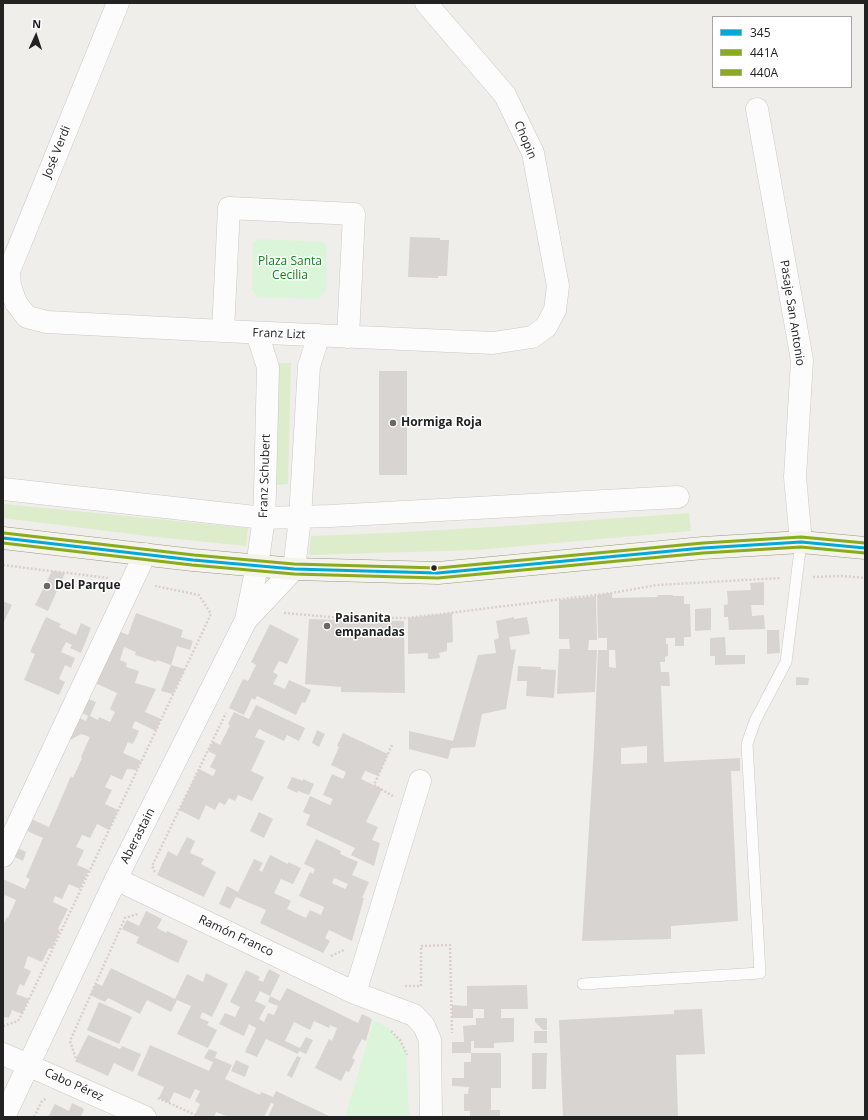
<!DOCTYPE html>
<meta charset="utf-8">
<style>
body{margin:0}
#map{position:relative;width:868px;height:1120px;overflow:hidden;background:#f0eeeb;font-family:"Open Sans",sans-serif}
canvas{display:block}
.frame{position:absolute;inset:0;border:4px solid #222;pointer-events:none}
.legend{position:absolute;left:712px;top:16px;width:140px;height:72px;box-sizing:border-box;background:#fff;border:1px solid #a7a7a7;margin:0;padding:5px 7px;list-style:none;font-size:12px;color:#222}
.legend li{display:flex;align-items:center;gap:8px;height:20px}
.legend b{width:20px;border:1px solid #a7a7a7}
.north{position:absolute;left:16px;top:16px;width:40px;height:40px;-webkit-text-stroke:3px #fff;paint-order:stroke;rotate:3deg;font-size:11px;font-weight:700;line-height:16px;text-align:center;color:#222}
.north::after{content:'';display:block;margin:auto;width:14px;height:18px;background:#222;clip-path:polygon(50% 0,100% 100%,50% 72%,0 100%)}
</style>
<div id="map">
<canvas width="868" height="1120"></canvas>
<div class="frame"></div>
<ul class="legend">
<li><b style="height:5px;background:#03a9d6"></b>345</li>
<li><b style="height:5px;background:#8aab1d"></b>441A</li>
<li><b style="height:5px;background:#8aab1d"></b>440A</li>
</ul>
<div class="north">N</div>
</div>
<script>
const c = document.querySelector('canvas').getContext('2d');
c.lineJoin = 'round';
function fill(path, color) { c.fillStyle = color; c.fill(path, 'evenodd'); }
function strokePath(path, color, width, dash) { c.strokeStyle = color; c.lineWidth = width; c.lineCap = dash ? 'butt' : 'round'; c.setLineDash(dash || []); c.stroke(path); }
function drawText(font, color, halo, rows, align = 'center') {
  c.font = font + ' "Open Sans",sans-serif'; c.lineWidth = 3; c.setLineDash([]); c.textBaseline = 'middle'; c.strokeStyle = halo; c.fillStyle = color; for (const [text, x, y, turn = 0] of rows) {
    c.save(); c.translate(x, y); c.rotate((+turn || 0) * Math.PI / 180); c.textAlign = isNaN(turn) ? turn : align; if (halo) c.strokeText(text, 0, 0); c.fillText(text, 0, 0); c.restore();
  }
}
const grass = new Path2D(`
 M277,363H291L288,484L276,485Z
 M3,504L248,528L246,546L147,536L3,518Z
 M689,513L691,531L477,550L309,555L311,536C437,532 563,522 689,513Z`);
const park = new Path2D(`
 M259,239L324,242L327,246L326,291L318,299L259,297L252,290L253,243Z
 M374,1020L388,1028L400,1040L406,1052L409,1117H345Z`);
const building = new Path2D(`
 M410,237L440,238V240H449L447,276H438V278L408,277Z
 M379,371H407V475H379Z
 M52,571L65,573L48,611L35,605Z
 M764,582V605H751L752,616L764,615L765,629L729,630L728,617H724V605L728,604L727,591L751,590L750,583Z
 M612,593V598L658,597L657,595H673V596H684V604H690L691,637H684V646H675V638H666V644H668V656L665,657V662H660L661,672H669L670,686H661L664,762L740,758V771H731L738,921L671,926V939L582,941L594,747L598,650H607V638H598L597,595ZM609,650H615L616,668L609,667ZM647,746V763L621,764V748Z
 M596,596L597,640H589L588,650H597L595,692L557,694L559,649H570L569,639H559V600Z
 M3,601L12,605L3,624Z
 M711,608V630L695,631V609Z
 M136,613L183,630L181,637L193,641L190,650L177,646L171,665L157,660L156,662L135,655L136,652L124,647L120,660L127,663L126,667L139,671L135,683L156,689L145,712L161,719L156,731L135,721L132,728L139,731L133,744L128,742L123,753L141,761L137,770L127,769L122,780L111,775L105,787L112,790L105,804L118,810L109,830L97,824L90,838L82,835L76,847L84,850L77,865L89,870L80,889L69,884L62,899L55,896L53,902L68,909L58,929L60,930L52,949L49,948L42,962L28,956L24,968L31,971L24,986L20,984L16,994L29,999L22,1014L12,1010L9,1018L4,1017L3,1020V925L7,917L8,918L16,900L5,895L3,900V879L25,889L30,879L26,877L43,838L25,830L31,819L49,827L71,776L73,778L82,758L81,757L90,737L81,734L70,740L67,739L77,717L86,721L88,716L80,712L86,698L96,702L90,716L98,720L99,717L110,722L115,712L110,709L117,693L93,682L116,630L128,635Z
 M452,613L453,642L447,643V651L439,653L440,658L432,659H428V653L408,654V618Z
 M46,617L61,624L59,627L76,635L81,623L91,628L81,653L70,648L72,645L66,642L61,652L75,658L71,668L65,665L59,679L65,682L59,695L24,680L35,654L30,652Z
 M514,617V619L527,617L530,634L509,637L511,650L516,649L506,709L482,714L475,747L451,748L448,759L409,749V731L453,741L478,655L496,653L494,640L499,638L496,621Z
 M309,619L342,620L404,621L405,693L341,692V687L305,684Z
 M270,624L299,639L287,664L279,661L273,672L278,675L273,684L285,689L289,680L311,690L305,703L302,702L296,715L257,696L255,700L252,698L244,715L229,708L243,679L248,681L256,665L251,662Z
 M767,630H779L780,653L767,654Z
 M725,637L726,655H745V664L715,665V656H710V638Z
 M171,665L185,669L173,694L161,691Z
 M518,666L541,667V669L556,670L554,698L526,696L527,681H517Z
 M796,677L809,678L808,685H796Z
 M256,705L305,728L299,741L287,735L284,741L259,729L255,737L265,741L251,771L264,777L252,801L238,795L235,801L229,798L225,805L219,802L215,810L206,805L199,820L179,810L199,769L213,776L216,770L210,767L216,755L208,751L213,741L220,745L230,725L228,724L234,712L249,719Z
 M317,730L325,734L319,747L312,743Z
 M343,733L388,754L378,776L365,771L361,779L382,789L366,822L378,827L372,840L380,843L374,866L351,855L355,848L306,825L310,815L303,812L310,796L330,805L333,799L323,795L332,774L343,779L346,772L331,765L339,747L337,746Z
 M292,777L303,781V779L314,784L309,795L298,791L297,793L287,788Z
 M259,812L273,819L264,838L250,831Z
 M187,837L195,841L190,853L204,859L201,864L216,872L204,897L157,875L168,851L177,856Z
 M316,839L341,851L340,854L358,862L352,875L369,882L362,898H364L352,941L329,930L325,938L330,941L323,953L260,923L266,910L236,897L230,909L219,904L227,886L238,892L254,859L263,863L259,870L262,872L270,855L288,864V862L301,868L293,884L281,879L274,893L291,901L287,909L306,918L310,910L321,915L324,907L299,896L310,872L313,874L315,869L304,864ZM334,878L348,884L345,889L332,883Z
 M18,848L26,852L23,861L13,856Z
 M146,911L162,919L157,928L166,933L167,931L188,941L178,963L136,943L139,937L122,929L127,920L139,926Z
 M111,968L175,999L187,974L203,982L206,973L228,984L212,1017L202,1012L200,1018L209,1022L207,1025L217,1030L208,1048L177,1034L191,1006L177,1000L171,1012L147,1000L140,1014L108,998L105,1002L90,995L96,983L102,986Z
 M269,969L280,975L270,996L260,991L255,1001L266,1006L259,1019L264,1022L268,1013L274,1015L278,1006L268,1002L270,996L280,1001L287,988L358,1023L362,1014L372,1019L366,1041L362,1039L352,1058L355,1060L349,1072L346,1071L341,1081L315,1068L329,1039L332,1041L337,1028L330,1025L329,1028L314,1021L310,1030L294,1022L285,1041L300,1048L306,1037L313,1040L306,1054L299,1051L298,1054L266,1039L257,1057L245,1052L256,1028L249,1024L244,1036L219,1024L225,1013L235,1017L240,1007L230,1002L246,970L260,977L258,980L263,982Z
 M527,985L528,1009H501V1018H514V1042L494,1043V1048H474V1041H471V1053H452V1042H464L463,1026L476,1025V1018H484V1009H473V1018H452V1005L467,1006V986Z
 M99,1002L132,1017L119,1044L87,1030Z
 M702,1009L705,1054L676,1055L678,1117H563L559,1020L674,1014V1010Z
 M535,1018H547V1030H543L535,1022Z
 M534,1031H547V1043H534Z
 M88,1035L120,1049L122,1046L141,1054L133,1072L114,1063L108,1076L77,1062L76,1059Z
 M150,1045L209,1071L213,1062L204,1058L209,1049L217,1052L215,1058L232,1065L225,1079L260,1095L261,1092L273,1097L276,1091L329,1116V1117H268L274,1104L271,1103L264,1117H229L216,1112L214,1117H200L195,1115L200,1104L195,1101L200,1091L195,1089L190,1099L174,1092L169,1103L159,1098L164,1087L137,1075Z
 M471,1053H501V1088H491V1110H500V1117H470V1111H464V1094H468L469,1087L452,1086V1078H464V1062H471Z
 M532,1053H547L546,1089H532Z
 M297,1056L301,1058L292,1078L287,1075Z
 M236,1060L249,1066L245,1077L231,1071Z
 M72,1103L84,1109L81,1117H48L55,1104L69,1111Z`);
const path = new Path2D(`
 M3,565L108,578
 M813,577L842,576L865,578
 M284,613L342,618H408L612,593L657,585L780,578
 M392,745L374,785L393,796
 M155,872L152,866L226,713
 M331,956L344,950
 M405,986H421V946L450,945L452,1033
 M3,1026L18,1021L22,1014L211,614L199,595L155,586
 M391,1031L400,1040L407,1055
 M77,1062L70,1041L125,918L138,914
 M158,1098L200,1117
 M34,1117L42,1101L47,1098`);
const lane = new Path2D(`
 M583,984L760,973L747,744L755,721L786,662L801,542`);
const street = new Path2D(`
 M118,3L9,271L10,286L16,303L27,317L47,322L223,331L493,343L532,337L546,327L555,310L558,286L533,153L505,95L426,3
 M757,109L802,360L795,477L801,542
 M223,331L229,208L354,214L348,337
 M3,489L264,518L330,516L678,497
 M246,620L257,566L264,518L265,492L268,367L257,333
 M3,856L145,554
 M116,879L355,993L414,1015L424,1026L430,1040L431,1117
 M355,993L420,781
 M3,1054L145,1117
 M4,1117L116,879L246,620L294,569L300,518L309,366L319,335`);
const secondary = new Path2D(`
 M3,538L193,560L294,569L438,573L703,548L801,542L865,548`);
const bus1 = new Path2D(`
 M3,538L193,560L294,569L438,573L703,548L801,542L865,548`);
const bus2 = new Path2D(`
 M3,543L192,565L294,574L438,578L703,553L801,547L865,553`);
const bus3 = new Path2D(`
 M4,533L194,555L294,564L438,568L703,543L801,537L865,543`);
const markers = [
 [393,423,4,"#6a6968"],
 [434,568,3.5,"#222"],
 [47,586,4,"#6a6968"],
 [327,626,4,"#6a6968"]
];
const streetNames = [
 ["Chopin",525,140,67],
 ["José Verdi",57,152,-68],
 ["Pasaje San Antonio",792,313,81],
 ["Franz Lizt",279,334,2],
 ["Franz Schubert",265,476,-88],
 ["Aberastain",138,836,-63],
 ["Ramón Franco",236,936,25],
 ["Cabo Pérez",74,1085,24]
];
const parkNames = [
 ["Plaza Santa",290,262],
 ["Cecilia",290,276]
];
const poiNames = [
 ["Hormiga Roja",401,423],
 ["Del Parque",55,586],
 ["Paisanita",335,619],
 ["empanadas",335,633]
];
fill(grass, '#ddeccb');
fill(park, '#daf5da');
fill(building, '#d7d4d2');
strokePath(lane, '#c9c8c7', 12);
strokePath(street, '#c9c8c7', 23);
strokePath(secondary, '#999a82', 23);
strokePath(path, '#dccecd', 2.5, [2, 2]);
strokePath(lane, '#fdfcfc', 11);
strokePath(street, '#fdfcfc', 22);
strokePath(secondary, '#f4f4ed', 22);
strokePath(bus1, '#03a9d6', 3);
strokePath(bus2, '#8aab1d', 3);
strokePath(bus3, '#8aab1d', 3);
for (const [x, y, r, color] of markers) { const dot = new Path2D(); dot.arc(x, y, r, 0, 2 * Math.PI); c.fillStyle = color; c.fill(dot); strokePath(dot, '#fff', 1.5); }
drawText('12px', '#222', '#fff', streetNames);
drawText('12px', '#0c8416', '#fff', parkNames);
drawText('bold 12px', '#222', '#fff', poiNames, 'left');
</script>
